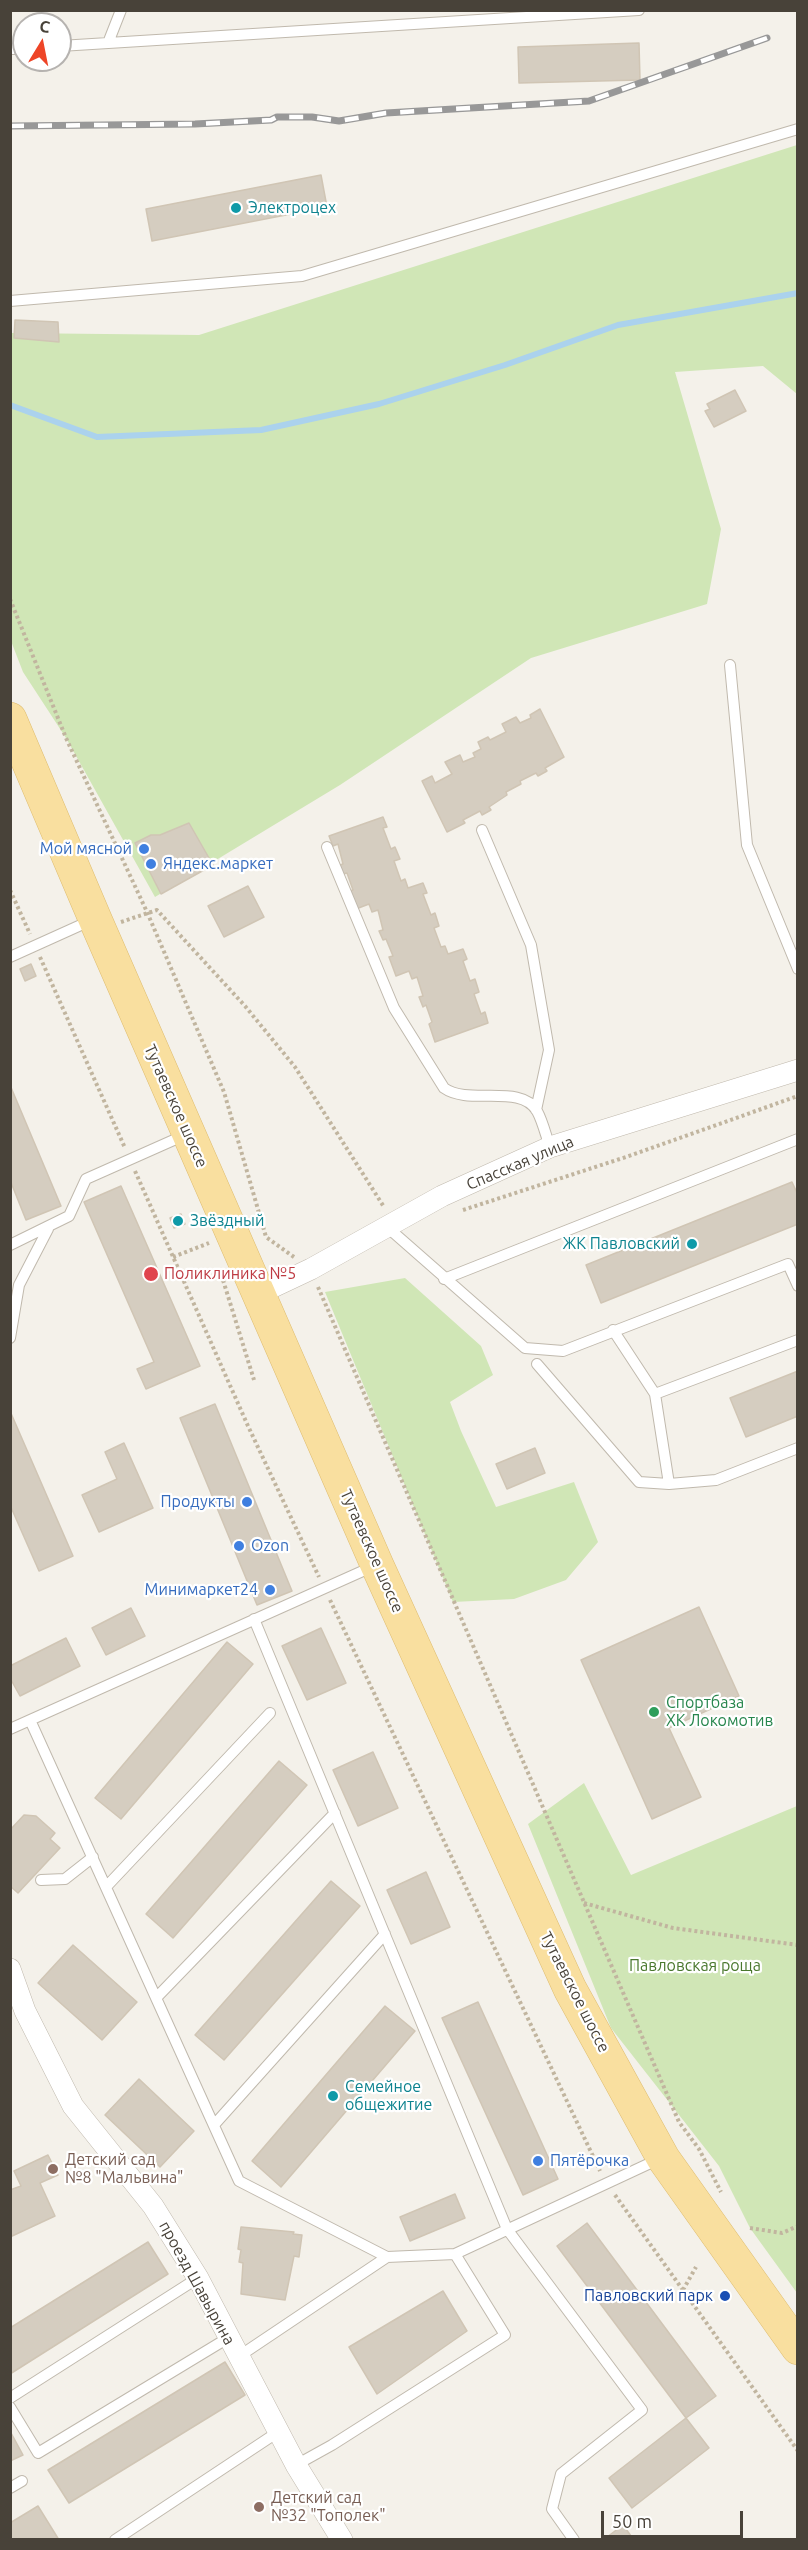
<!DOCTYPE html>
<meta charset="utf-8">
<style>
body{margin:0}
#map{position:relative;width:808px;height:2550px;overflow:hidden;background:#f4f1ea;font-family:Ubuntu,sans-serif}
canvas{display:block}
.frame{position:absolute;inset:0;border:12px solid #484239;pointer-events:none}
.north{position:absolute;left:12px;top:12px;width:60px;height:60px;box-sizing:border-box;background:#fff;border:2px solid #b6b3b0;border-radius:50%;rotate:10deg;font-size:16px;font-weight:700;line-height:24px;text-align:center;color:#484239}
.north::after{content:'';display:block;margin:auto;width:21px;height:27px;background:#ee4527;clip-path:polygon(50% 0,100% 100%,50% 72%,0 100%)}
.scale{position:absolute;left:601px;top:2511px;width:142px;height:27px;box-sizing:border-box;border:3px solid #484239;border-top:0;padding-left:8px;font-size:18px;line-height:21px;white-space:nowrap;color:#484239;-webkit-text-stroke:4px #fff;paint-order:stroke}
</style>
<div id="map">
<canvas width="808" height="2550"></canvas>
<div class="frame"></div>
<div class="north">С</div>
<div class="scale">50 m</div>
</div>
<script>
const c = document.querySelector('canvas').getContext('2d');
c.lineJoin = 'round';
function fill(path, color) { c.fillStyle = color; c.fill(path, 'evenodd'); }
function strokePath(path, color, width, dash) { c.strokeStyle = color; c.lineWidth = width; c.lineCap = dash ? 'butt' : 'round'; c.setLineDash(dash || []); c.stroke(path); }
function drawText(font, color, halo, rows, align = 'center') {
  c.font = font + ' Ubuntu,sans-serif'; c.lineWidth = 4.5; c.setLineDash([]); c.textBaseline = 'middle'; c.strokeStyle = halo; c.fillStyle = color; for (const [text, x, y, turn = 0] of rows) {
    c.save(); c.translate(x, y); c.rotate((+turn || 0) * Math.PI / 180); c.textAlign = isNaN(turn) ? turn : align; if (halo) c.strokeText(text, 0, 0); c.fillText(text, 0, 0); c.restore();
  }
}
const green = new Path2D(`
 M797,145V394L763,366L675,372L721,529L707,604L531,658L340,785L155,897L66,738L23,672L11,641V333L199,335Z
 M405,1278L481,1346L493,1375L450,1402L461,1431L496,1507L574,1482L598,1542L566,1580L514,1599L453,1602L325,1292Z
 M584,1783L631,1875L797,1806V2293L750,2228L719,2166L611,2028L528,1824Z`);
const stream = new Path2D(`
 M10,405L97,437L261,430L379,404L505,365L618,325L798,293`);
const building = new Path2D(`
 M639,43L640,80L519,83L518,47Z
 M321,175L327,207L152,241L146,209Z
 M15,320L58,322L59,342L14,338Z
 M735,390L746,411L714,427L705,411L710,409L707,404Z
 M540,709L564,757L545,768L547,771L538,776L536,773L520,781L521,784L506,792L507,795L489,807L491,810L482,815L480,811L463,820L465,823L447,832L422,781L432,776L435,783L452,774L445,762L460,755L463,762L475,757L473,753L481,749L478,742L488,737L490,740L506,732L502,724L516,717L520,723L531,718L530,715Z
 M383,817L387,827L383,828L391,849L395,847L400,859L394,861L401,881L405,879L408,888L423,883L427,893L423,894L431,915L435,913L439,926L434,928L441,947L445,946L448,954L463,949L467,959L463,961L470,981L475,979L479,992L474,994L481,1014L485,1012L488,1023L435,1042L429,1024L432,1022L426,1005L423,1007L419,997L423,996L417,977L412,979L409,971L396,976L389,957L393,956L386,939L383,940L379,931L383,930L378,910L372,912L369,904L356,909L349,891L353,890L347,873L343,874L340,865L343,864L338,844L333,846L329,836Z
 M189,823L213,865L161,894L135,843L151,835H160Z
 M248,886L264,917L224,937L208,906Z
 M31,964L36,976L25,981L20,969Z
 M10,1085L61,1206L26,1220L10,1180Z
 M792,1182L798,1195V1224L601,1303L586,1265Z
 M121,1186L200,1366L146,1389L137,1369L154,1362L84,1202Z
 M181,1214L185,1224L174,1228L170,1218Z
 M798,1371V1416L746,1437L730,1398Z
 M215,1404L292,1591L257,1605L180,1418Z
 M10,1411L73,1556L39,1571L10,1505Z
 M124,1443L153,1508L99,1532L82,1495L117,1479L105,1452Z
 M535,1448L545,1473L507,1489L496,1464Z
 M699,1607L739,1696L669,1728L701,1797L652,1819L581,1660Z
 M131,1608L145,1636L106,1655L92,1628Z
 M321,1628L346,1683L307,1700L282,1646Z
 M66,1638L80,1666L20,1696L10,1678V1666Z
 M227,1642L253,1664L121,1819L95,1798Z
 M373,1752L398,1808L358,1826L333,1770Z
 M279,1761L307,1785L173,1938L146,1914Z
 M24,1815L36,1816L55,1833L50,1839L60,1848L18,1893L10,1886V1830Z
 M426,1872L450,1927L411,1944L387,1890Z
 M331,1881L360,1906L224,2060L195,2035Z
 M73,1945L137,2002L102,2040L38,1983Z
 M478,2002L558,2179L523,2195L442,2018Z
 M385,2006L415,2031L281,2187L252,2161Z
 M139,2079L194,2131L160,2167L105,2115Z
 M48,2155L58,2175L40,2183L55,2216L10,2237V2190L21,2186L14,2171Z
 M455,2194L465,2218L410,2241L400,2217Z
 M587,2223L716,2396L686,2418L557,2246Z
 M241,2227L294,2232L293,2234L302,2235L299,2257L294,2256L285,2300L241,2294L243,2263L239,2262L241,2250L238,2249Z
 M148,2242L168,2274L10,2374V2328Z
 M443,2291L467,2331L377,2394L349,2347Z
 M225,2362L245,2395L69,2503L48,2470Z
 M686,2418L709,2448L632,2508L609,2478Z
 M10,2431L23,2455L10,2461Z
 M38,2506L59,2540H10V2523Z
 M623,2525L634,2540H603Z`);
const path = new Path2D(`
 M10,599L66,738L147,912L224,1092L266,1237L294,1257
 M10,890L30,934
 M121,922L157,910L245,1006L295,1067L384,1207
 M40,957L125,1148
 M135,1171L248,1426L319,1577
 M463,1210L626,1157L798,1096
 M173,1257L209,1243
 M223,1280L254,1380
 M318,1287L679,2122L699,2149L721,2192
 M330,1600L600,2171
 M584,1903L673,1928L798,1945
 M615,2195L798,2451
 M750,2228L782,2233L798,2226
 M683,2290L696,2267`);
const service = new Path2D(`
 M108,43L121,10
 M60,46L639,10
 M10,49H24
 M10,301L302,276L798,129
 M730,665L747,845L798,969
 M482,830L531,945L549,1050L536,1110
 M327,847L394,1008L444,1088C469,1106 521,1083 537,1111C543,1122 546,1136 550,1147
 M10,957L92,920
 M386,1226L525,1348L563,1351L788,1264L798,1286
 M10,1245L69,1216L86,1179L185,1135
 M444,1279L798,1139
 M613,1330L655,1394L798,1340
 M10,1338L19,1285L48,1229
 M537,1364L639,1482L669,1484L716,1480L798,1448
 M655,1394L669,1484
 M254,1619L507,2229L642,2410L561,2474L552,2509L574,2540
 M30,1720L239,2181L387,2257L455,2254
 M10,1729L374,1566
 M41,1880L65,1879L93,1857
 M106,1887L270,1713
 M156,1998L335,1813
 M214,2125L385,1934
 M238,2357L387,2257
 M10,2398L198,2278
 M10,2407L38,2453L228,2338
 M296,2465L332,2445L505,2335L455,2254L659,2159
 M10,2488L22,2481
 M115,2540L278,2432`);
const minor = new Path2D(`
 M258,1294L311,1269L442,1196L550,1147L798,1070
 M10,1969L25,2011L73,2106L153,2206L198,2278L296,2465L342,2540`);
const primary = new Path2D(`
 M10,719L95,919L377,1565L570,1989L663,2158L798,2348`);
const rail = new Path2D(`
 M10,126L195,124L271,120L277,117H312L339,121L386,113L589,101L767,38`);
const markers = [
 [236,208,6,"#0f9aa8"],
 [144,849,6,"#3f7fe0"],
 [151,864,6,"#3f7fe0"],
 [178,1221,6,"#0f9aa8"],
 [692,1244,6,"#0f9aa8"],
 [151,1274,8,"#e0444e"],
 [247,1502,6,"#3f7fe0"],
 [239,1546,6,"#3f7fe0"],
 [270,1590,6,"#3f7fe0"],
 [654,1712,6,"#2e9e5b"],
 [333,2096,6,"#0f9aa8"],
 [538,2161,6,"#3f7fe0"],
 [53,2169,6,"#8d6e63"],
 [725,2296,6,"#1a4fb4"],
 [259,2507,6,"#8d6e63"]
];
const cultureNames = [
 ["Электроцех",248,208],
 ["Звёздный",190,1221],
 ["ЖК Павловский",680,1244,"right"],
 ["Семейное",345,2087],
 ["общежитие",345,2105]
];
const shopNames = [
 ["Мой мясной",132,849],
 ["Яндекс.маркет",163,864,"left"],
 ["Продукты",235,1502],
 ["Ozon",251,1546,"left"],
 ["Минимаркет24",258,1590],
 ["Пятёрочка",550,2161,"left"]
];
const streetNames = [
 ["Тутаевское шоссе",176,1106,66],
 ["Спасская улица",520,1163,-23],
 ["Тутаевское шоссе",372,1551,66],
 ["Тутаевское шоссе",575,1992,63],
 ["проезд Шавырина",197,2283,61]
];
const healthNames = [
 ["Поликлиника №5",164,1274]
];
const leisureNames = [
 ["Спортбаза",666,1703],
 ["ХК Локомотив",666,1721]
];
const parkNames = [
 ["Павловская роща",695,1966]
];
const educationNames = [
 ["Детский сад",65,2160],
 ["№8 \"Мальвина\"",65,2178],
 ["Детский сад",271,2498],
 ["№32 \"Тополек\"",271,2516]
];
const transitNames = [
 ["Павловский парк",713,2296]
];
fill(green, '#d0e6b6');
strokePath(stream, '#abd2ed', 6);
fill(building, '#d5cdc0');
strokePath(building, '#d0c5b4', 1.5);
strokePath(service, '#c0b9ad', 12);
strokePath(minor, '#c0b9ad', 22);
strokePath(primary, '#debc6f', 34);
strokePath(path, '#c1b59f', 4, [3, 3]);
strokePath(service, '#fff', 10);
strokePath(minor, '#fff', 21);
strokePath(primary, '#f9df9f', 33);
strokePath(rail, '#989898', 7);
strokePath(rail, '#fff', 4.5, [14]);
for (const [x, y, r, color] of markers) { const dot = new Path2D(); dot.arc(x, y, r, 0, 2 * Math.PI); c.fillStyle = color; c.fill(dot); strokePath(dot, '#fff', 2); }
drawText('16px', '#0d838f', '#fff', cultureNames, 'left');
drawText('16px', '#366cbe', '#fff', shopNames, 'right');
drawText('16px', '#484239', '#fff', streetNames);
drawText('16px', '#be3a42', '#fff', healthNames, 'left');
drawText('16px', '#27864d', '#fff', leisureNames, 'left');
drawText('16px', '#4a782e', '#fff', parkNames);
drawText('16px', '#785e54', '#fff', educationNames, 'left');
drawText('16px', '#164399', '#fff', transitNames, 'right');
</script>
